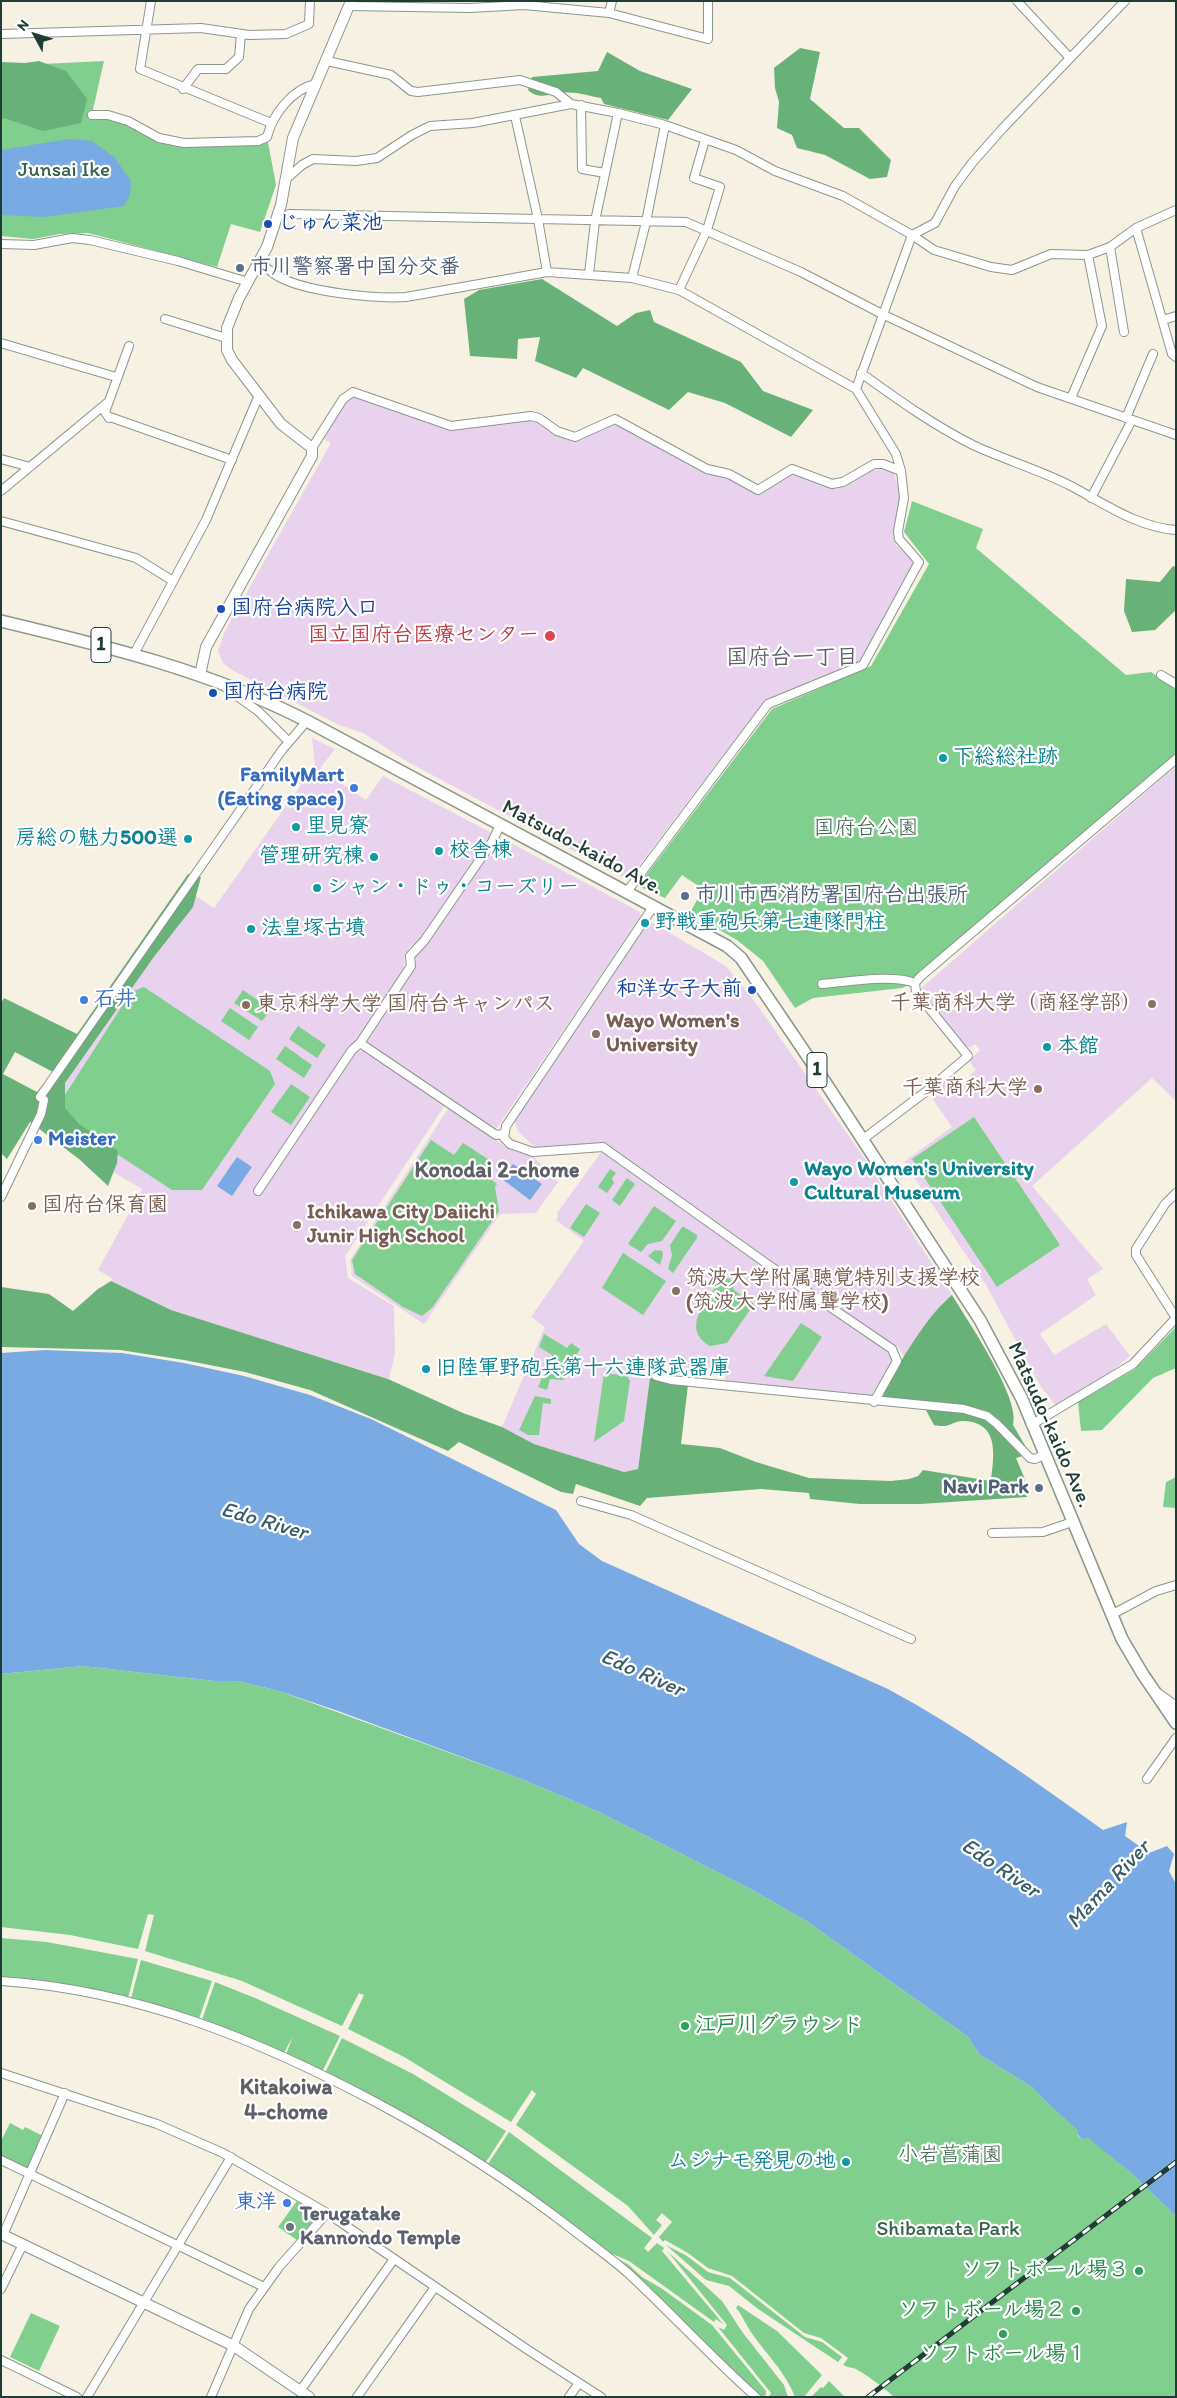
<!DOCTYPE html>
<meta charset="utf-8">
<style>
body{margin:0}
#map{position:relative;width:1177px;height:2398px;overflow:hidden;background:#f7f1e3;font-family:Itim,sans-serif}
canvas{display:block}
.frame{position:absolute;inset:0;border:2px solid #1f3d34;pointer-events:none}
.north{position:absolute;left:10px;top:10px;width:50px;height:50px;-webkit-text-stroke:4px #fff;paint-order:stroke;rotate:309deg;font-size:14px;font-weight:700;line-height:20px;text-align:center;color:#1f3d34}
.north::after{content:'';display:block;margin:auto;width:18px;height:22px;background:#1f3d34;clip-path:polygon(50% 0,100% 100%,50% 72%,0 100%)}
</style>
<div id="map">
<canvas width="1177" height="2398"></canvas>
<div class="frame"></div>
<div class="north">N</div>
</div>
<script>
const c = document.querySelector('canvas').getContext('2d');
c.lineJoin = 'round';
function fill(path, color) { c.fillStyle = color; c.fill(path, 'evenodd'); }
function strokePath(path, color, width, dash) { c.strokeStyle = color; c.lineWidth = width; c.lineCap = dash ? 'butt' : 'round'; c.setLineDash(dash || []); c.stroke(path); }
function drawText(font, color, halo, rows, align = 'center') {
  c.font = font + ' Itim,"Klee One",sans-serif'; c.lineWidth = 4.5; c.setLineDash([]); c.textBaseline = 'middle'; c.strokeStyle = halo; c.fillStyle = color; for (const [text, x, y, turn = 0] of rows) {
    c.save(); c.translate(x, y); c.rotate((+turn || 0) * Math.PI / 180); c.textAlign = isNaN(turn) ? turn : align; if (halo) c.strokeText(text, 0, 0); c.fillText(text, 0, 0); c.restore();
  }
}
const built = new Path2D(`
 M358,397L451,429L530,420L539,422L555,433L570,439L577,440L614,421L761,494L787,476L798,475L837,489L873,470L880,469L894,473L901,497L895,529L896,545L917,565L860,664L765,700L628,880L408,762L363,733L337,724L232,670L223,663L218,651L225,631L331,443L323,439L342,403L350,398Z
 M312,738L335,749L321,767L322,770L366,800L383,776L492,833L489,841L422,940L410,947L405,954L404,971L357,1040L349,1047L254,1188L262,1194L357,1051H363L445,1105L345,1256L348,1278L394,1306L395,1354L389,1379L171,1310L111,1281L112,1278L98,1270L142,1189L51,1135L53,1099L187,890L214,908L315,765Z
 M1176,766V1101L1152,1078L1032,1186L1103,1269L1087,1279L1096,1295L1040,1334L1054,1355L1106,1324L1130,1356L1107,1375L1056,1406L1041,1387L986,1285L904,1162L952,1127L930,1095L954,1074L962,1083L976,1070L969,1061L980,1050L975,1044L970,1048L965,1045L919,990Z
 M498,836L640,912L641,916L496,1129L493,1130L363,1042L415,965L416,956Z
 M651,922L726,966L755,1002L860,1152L952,1295L943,1302L904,1357L898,1347L771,1262L605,1144L553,1149L535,1148L518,1131L514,1119L643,928Z
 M449,1107L504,1146L518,1152L531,1154L558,1182L536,1213L500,1214L424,1324L352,1276L350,1260Z
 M602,1151L890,1351L892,1362L870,1398L725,1383L726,1372L652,1364L638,1469L624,1472L534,1444L502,1427L545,1327L531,1317L584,1241L556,1220L558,1217L557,1213Z`);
const green = new Path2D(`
 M104,61L92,114L108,115L159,138L258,141L267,137L276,185L260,232L231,224L217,267L88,233L60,234L33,239L1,236V66Z
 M912,501L983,529L976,548L1126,675L1151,672L1176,689V754L915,982L902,988L813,998L795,1008L763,961L737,940L690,913L703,889L682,875L665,898L638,886L772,709L871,666L929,564L904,532Z
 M144,987L270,1071L275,1084L202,1190H172L68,1122L63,1098L131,992Z
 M243,990L271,1009L262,1021L234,1003Z
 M230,1008L258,1027L249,1040L221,1021Z
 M298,1026L326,1045L317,1058L289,1039Z
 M285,1046L312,1065L304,1078L276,1059Z
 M291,1084L310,1097L291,1125L271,1112Z
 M974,1117L1060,1245L997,1287L912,1159Z
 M431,1140L454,1155L463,1143L494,1163L485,1175L497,1184L495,1187L499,1211L432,1308L422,1316L403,1307L355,1274L352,1260Z
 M610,1169L616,1173L612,1178L614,1183L607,1193L598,1187Z
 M627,1178L635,1184L620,1206L612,1200Z
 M586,1204L600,1213L584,1237L570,1228Z
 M654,1206L676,1221L662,1241L648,1244L641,1252L628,1244Z
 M682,1227H684L697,1235V1238L673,1273L668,1269L672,1255L670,1245Z
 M655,1250L662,1251L663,1255L660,1265L648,1256Z
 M623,1253L666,1281L643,1315L602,1288Z
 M724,1276L733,1281L734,1290L754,1304L727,1343L710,1346C678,1328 710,1296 724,1276Z
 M801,1323L822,1337L793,1381L764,1376Z
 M1176,1327V1368L1153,1378L1102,1430L1081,1431L1078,1402L1135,1369Z
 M544,1334L567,1348L571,1343L580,1349L563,1380L550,1379L547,1390L538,1387L552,1355L539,1347Z
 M604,1373L627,1376L630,1381L624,1421L594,1442Z
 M535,1396L551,1399V1404L543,1403L539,1435H528L519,1430Z
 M1176,1477V1508L1163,1507L1166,1482Z
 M83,1666L214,1681H238L279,1691L519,1778L597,1811L749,1888L808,1922L967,2036L980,2055L1032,2087L1048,2104L1080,2131L1077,2135L1083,2140L1087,2136L1131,2173L1176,2216V2397H894C888,2391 861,2370 853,2368C849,2367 847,2367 843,2365L848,2358L821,2338L804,2333L732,2276L708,2268L688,2253L665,2240L663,2242L659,2237L672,2222L662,2213L656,2220L662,2225L654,2235L628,2206L516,2125L536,2094L532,2090L511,2122L404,2057L348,2029L364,1995L359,1993L342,2026L242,1981L145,1951L154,1915L148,1914L138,1949L70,1935L1,1927V1674Z
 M1,1938L47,1942L138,1959L128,1998L101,1992L1,1978Z
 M141,1960L212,1981L199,2019L131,1999Z
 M215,1982L255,1998L340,2036L322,2072L286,2054L293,2036L284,2053L202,2020Z
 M342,2038L413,2074L506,2131L486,2162L437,2133L325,2073Z
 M10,2123L23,2130L25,2127L43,2136L28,2168L1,2156V2141Z
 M509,2132L652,2238L644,2248L648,2252L657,2243L664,2248L662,2251L724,2325L716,2319L714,2322L629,2261L603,2250L488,2164Z
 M297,2201L319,2215L297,2240L278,2227Z
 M666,2245L687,2256L708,2272L730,2278L805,2337L822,2342L842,2357L838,2362L758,2309L729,2286L706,2280Z
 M668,2252L722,2301L743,2333L784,2385L788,2397H769L771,2393L718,2327L724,2330L727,2325Z
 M609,2254L629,2265L642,2277L661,2288L712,2325L766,2391V2395L760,2397L672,2311Z
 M738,2305L777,2331L822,2375L804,2397H795C786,2373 767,2355 753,2335C746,2326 743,2316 736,2308Z
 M31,2313L60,2326L39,2371L10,2357Z
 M829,2381L845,2397H811L821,2387L823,2388Z`);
const forest = new Path2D(`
 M800,48L820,52L810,99L844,128H859L891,160L887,177L870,179L825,155L797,148L792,135L777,128L779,102L775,88L774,68Z
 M607,52L640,71L692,89L668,120L604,104L601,98C589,96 574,91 562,93C551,94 538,100 528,90L532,77L598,71Z
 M39,61L66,71L87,99L81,123L43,131L4,118L1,120V62L25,63Z
 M542,279L617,326L636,313L650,310L654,322L741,362L763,391L813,410L791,437L725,403L688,392L669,410L583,368L576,378L535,361L540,337L518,339L517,359L470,356L464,299L479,290Z
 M1173,566L1176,567V610L1155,630L1132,632L1124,611L1126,579L1160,582Z
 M188,874L201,877L193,907L153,958L65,1083V1108L79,1124L118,1151L117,1163L108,1186L79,1159L30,1122L7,1159L1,1153V1003L4,998L77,1034ZM15,1052L53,1072L37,1092L3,1074Z
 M111,1281L171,1310L388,1379L463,1413L502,1427L534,1444L624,1472L638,1469L650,1378L688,1385L681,1444L720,1448L756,1462L809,1478L891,1481L909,1479L918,1476L923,1470L991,1481C994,1456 1000,1422 963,1421C952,1421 950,1429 934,1425L921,1401L884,1397L883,1392C900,1363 926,1316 952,1295C967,1320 1021,1398 1013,1425L1030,1454L1016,1458L1024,1477L1027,1497L920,1504H860L810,1499L809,1493L761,1489L647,1498L640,1506L576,1484L573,1494L561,1492L459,1442L448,1451L310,1390L245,1372L184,1360L120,1350L1,1347V1287L49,1294L73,1311L98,1289Z`);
const water = new Path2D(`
 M69,139L92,141L114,157L131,181L130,195L124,206L44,217L1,215V150Z
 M237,1157L252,1167L232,1196L217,1186Z
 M513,1164L542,1184L530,1200L502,1179Z
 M45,1350L122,1353L184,1363L244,1376L310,1395L371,1419L556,1510L579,1544L602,1561L888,1689C964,1730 1033,1780 1103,1830L1127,1822L1125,1836L1149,1853L1167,1846L1174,1854L1169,1871L1176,1884V2216L1131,2173L1087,2137L1083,2140L1077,2134L1079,2131L1048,2104L1032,2087L980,2055L967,2036L808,1922L749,1888L597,1811L519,1778L338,1711L279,1691L238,1681H214L83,1666L1,1674V1353Z`);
const street = new Path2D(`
 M151,1L140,69L271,123
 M1017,1L1070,58
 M524,5L609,13L708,39V1
 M349,6L470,8L524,5L526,2
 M609,13L612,1
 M1,34L201,28L249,35L286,34L309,24L310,1
 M327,61L391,75L411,91L418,92L520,80L556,92L571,104
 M183,89L198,69H226L239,57L241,34
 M581,105L582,169L605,173
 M92,115H108L128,121L159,138L184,143L258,141L267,137C273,114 292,89 316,84
 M515,116L538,219L547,272
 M285,180L302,165L313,159L356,161L377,158L412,135L430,126L473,123L571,104L618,113L665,125L736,150L775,171L843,196L912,235L934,250L991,267L1012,270L1051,254L1088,255L1110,247L1136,228L1176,210
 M289,214L686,222L801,272L882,314L1037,387L1176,435
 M1136,228L1172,354L1176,357
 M1,244L34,245L72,238L90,240L178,261L248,282
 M1110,247L1124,332
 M260,263C266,267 272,273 279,277C307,292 374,299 406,297L547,272L632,278L679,290L856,389L896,454L901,471L904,498L898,531L899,539L919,562L863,665L768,704L626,893
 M589,274L595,221L618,113
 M632,278L646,222L665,125
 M679,290L707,230L720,187L694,178L705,140
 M165,319L226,338
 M1163,320L1176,316
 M1,343L116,377
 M861,373C897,399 933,425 973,445C1005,460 1040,470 1071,486C1105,504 1137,527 1176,530
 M856,389L912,235L935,223L955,186L972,163L1003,128L1125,1
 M1071,398L1102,326L1088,255
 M110,417L232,460
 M109,418L105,412L129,346
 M1126,418L1153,354
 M312,448L343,399L353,392L451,426L531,416L539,418L557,431L575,437L615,419L707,469L729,474L758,490L792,469L832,484L843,482L874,464H883L901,471
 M1,459L30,467
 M1,491L108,402
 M1091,498L1132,420
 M1,521L136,558L173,581
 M134,654L206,520L259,395
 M1161,675L1176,684
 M227,689L258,711L288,741
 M500,825L492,842L424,941L410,956L411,966L360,1043L496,1135L503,1134
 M653,907L506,1126L504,1138L510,1144L533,1152L603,1147L770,1266L892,1349L897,1361L874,1402
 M822,984C848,982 891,974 915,983
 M862,1140L928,1090L968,1056L916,992L915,983L920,977L1176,759
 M258,1191L352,1050L360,1043
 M1,1197L41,1114L44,1100L40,1097L282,750L307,721
 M1176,1318L1136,1255V1249L1165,1204L1176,1193
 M656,1368V1376L671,1380L964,1409L987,1416L997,1424L1030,1458L1035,1459L1044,1455
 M1031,1425L1133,1364L1176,1318
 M581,1501L631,1515L911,1639
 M992,1533L1043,1532L1072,1522
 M1111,1615L1156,1591L1176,1585
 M1147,1779L1176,1738
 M1,1981C139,1990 261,2041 381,2105C450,2142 514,2184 577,2233C594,2246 612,2259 629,2274C672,2314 712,2358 756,2397
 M1,2073L157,2124L223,2153L327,2213L528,2350L601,2397
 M1,2160L264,2287
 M3,2235L65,2093
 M1,2289L23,2244
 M1,2360L77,2397
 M300,2391L394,2259
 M87,2397L231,2157
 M211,2397L249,2309L279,2267L327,2213
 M357,2397L435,2287
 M569,2397L579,2383`);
const secondary = new Path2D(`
 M200,675L206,647L312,456V448L281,424L232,360L227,350V328L239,298L267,247L281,205L293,138L351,1
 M1158,1694L1176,1707
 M1,2234L234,2346L309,2397`);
const primary = new Path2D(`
 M1,621C106,646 210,671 307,721L727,946L741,958L827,1085L980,1320L1022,1399L1122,1639L1142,1673L1176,1723`);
const rail = new Path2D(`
 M868,2397L1176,2162`);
const markers = [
 [268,224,5,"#1a4fb4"],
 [240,268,5,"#5c6f8a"],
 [221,609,5,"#1a4fb4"],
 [550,636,6,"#e0444e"],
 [213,693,5,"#1a4fb4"],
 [943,758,5,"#0f9aa8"],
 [354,788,5,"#3f7fe0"],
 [296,827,5,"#0f9aa8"],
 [188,839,5,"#0f9aa8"],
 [439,851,5,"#0f9aa8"],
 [374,857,5,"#0f9aa8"],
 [317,888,5,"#0f9aa8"],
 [685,896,5,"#5c6f8a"],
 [645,923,5,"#0f9aa8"],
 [251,929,5,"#0f9aa8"],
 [752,990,5,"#1a4fb4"],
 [84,1000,5,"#3f7fe0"],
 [1152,1004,5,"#8d6e63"],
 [246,1005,5,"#8d6e63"],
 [596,1034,5,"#8d6e63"],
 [1047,1047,5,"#0f9aa8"],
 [1038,1089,5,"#8d6e63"],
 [38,1140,5,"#3f7fe0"],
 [794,1182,5,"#0f9aa8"],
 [32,1206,5,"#8d6e63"],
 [297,1225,5,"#8d6e63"],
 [676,1291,5,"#8d6e63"],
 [426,1369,5,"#0f9aa8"],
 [1039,1488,5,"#5c6f8a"],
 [685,2026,5,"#2e9e5b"],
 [846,2162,5,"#0f9aa8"],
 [287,2203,5,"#3f7fe0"],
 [290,2227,5,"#6b7280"],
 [1139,2271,5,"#2e9e5b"],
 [1076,2311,5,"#2e9e5b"],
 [1003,2334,5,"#2e9e5b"]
];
const shields = [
 [101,645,20],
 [817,1070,20]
];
const shieldNames = [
 ["1",101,645],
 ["1",817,1070]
];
const parkNames = [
 ["Junsai Ike",64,171],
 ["国府台公園",866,829],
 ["小岩菖蒲園",950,2156],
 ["Shibamata Park",948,2230]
];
const transitNames = [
 ["じゅん菜池",278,224],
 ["国府台病院入口",231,609],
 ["国府台病院",223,693],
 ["和洋女子大前",742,990,"right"]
];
const serviceNames = [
 ["市川警察署中国分交番",250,268],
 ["市川市西消防署国府台出張所",695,896],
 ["Navi Park",1029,1488,"right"]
];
const healthNames = [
 ["国立国府台医療センター",539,636]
];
const cultureNames = [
 ["下総総社跡",953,758],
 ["里見寮",306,827],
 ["房総の魅力500選",178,839,"right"],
 ["校舎棟",449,851],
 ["管理研究棟",364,857,"right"],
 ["シャン・ドゥ・コーズリー",327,888],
 ["野戦重砲兵第七連隊門柱",655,923],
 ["法皇塚古墳",261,929],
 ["本館",1057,1047],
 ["Wayo Women's University",804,1170],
 ["Cultural Museum",804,1194],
 ["旧陸軍野砲兵第十六連隊武器庫",436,1369],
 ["ムジナモ発見の地",836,2162,"right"]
];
const shopNames = [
 ["FamilyMart",344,776],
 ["(Eating space)",344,800],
 ["石井",94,1000,"left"],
 ["Meister",48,1140,"left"],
 ["東洋",277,2203]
];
const streetNames = [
 ["Matsudo-kaido Ave.",582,848,28],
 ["Matsudo-kaido Ave.",1049,1425,66]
];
const educationNames = [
 ["千葉商科大学（商経学部）",1142,1004,"right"],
 ["東京科学大学 国府台キャンパス",256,1005],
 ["Wayo Women's",606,1022],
 ["University",606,1046],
 ["千葉商科大学",1028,1089,"right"],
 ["国府台保育園",42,1206],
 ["Ichikawa City Daiichi",307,1213],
 ["Junir High School",307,1237],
 ["筑波大学附属聴覚特別支援学校",686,1279],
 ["(筑波大学附属聾学校)",686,1303]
];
const leisureNames = [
 ["江戸川グラウンド",695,2026,"left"],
 ["ソフトボール場３",1129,2271],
 ["ソフトボール場２",1066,2311],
 ["ソフトボール場１",1003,2355,"center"]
];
const worshipNames = [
 ["Terugatake",300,2215],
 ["Kannondo Temple",300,2239]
];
const neighbourhoodNames = [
 ["国府台一丁目",792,658],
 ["Konodai 2-chome",497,1171],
 ["Kitakoiwa",286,2088],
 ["4-chome",286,2113]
];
const waterNames = [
 ["Edo River",264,1522,16],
 ["Edo River",642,1674,24],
 ["Edo River",1000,1869,34],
 ["Mama River",1109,1885,-47]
];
fill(built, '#e9d2ed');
fill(green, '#80cf8e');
fill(forest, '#68b279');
fill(water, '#79aae4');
strokePath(street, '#8b978c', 10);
strokePath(secondary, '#8b978c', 12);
strokePath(primary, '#8b978c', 14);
strokePath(street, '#fff', 8);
strokePath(secondary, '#fff', 10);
strokePath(primary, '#fff', 11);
strokePath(rail, '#1f3d34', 5);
strokePath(rail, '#fff', 3, [9]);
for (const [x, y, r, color] of markers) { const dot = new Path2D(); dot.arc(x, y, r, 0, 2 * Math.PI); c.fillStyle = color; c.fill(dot); strokePath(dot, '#fff', 2); }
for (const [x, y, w] of shields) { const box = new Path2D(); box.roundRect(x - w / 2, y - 17.5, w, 35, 4); c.fillStyle = '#fff'; c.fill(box); strokePath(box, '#1f3d34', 1); }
drawText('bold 20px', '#1f3d34', null, shieldNames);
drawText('21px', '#37624a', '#fff', parkNames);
drawText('bold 21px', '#164399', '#fff', transitNames, 'left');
drawText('bold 21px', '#4e5e75', '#fff', serviceNames, 'left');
drawText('bold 21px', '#be3a42', '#fff', healthNames, 'right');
drawText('bold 21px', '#0d838f', '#fff', cultureNames, 'left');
drawText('bold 21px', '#366cbe', '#fff', shopNames, 'right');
drawText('21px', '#1f3d34', '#fff', streetNames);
drawText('bold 21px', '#785e54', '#fff', educationNames, 'left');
drawText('bold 21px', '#27864d', '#fff', leisureNames, 'right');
drawText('bold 21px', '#5b616d', '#fff', worshipNames, 'left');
drawText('bold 22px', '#5f6167', '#fff', neighbourhoodNames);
drawText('italic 22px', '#3a5e69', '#fff', waterNames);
</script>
